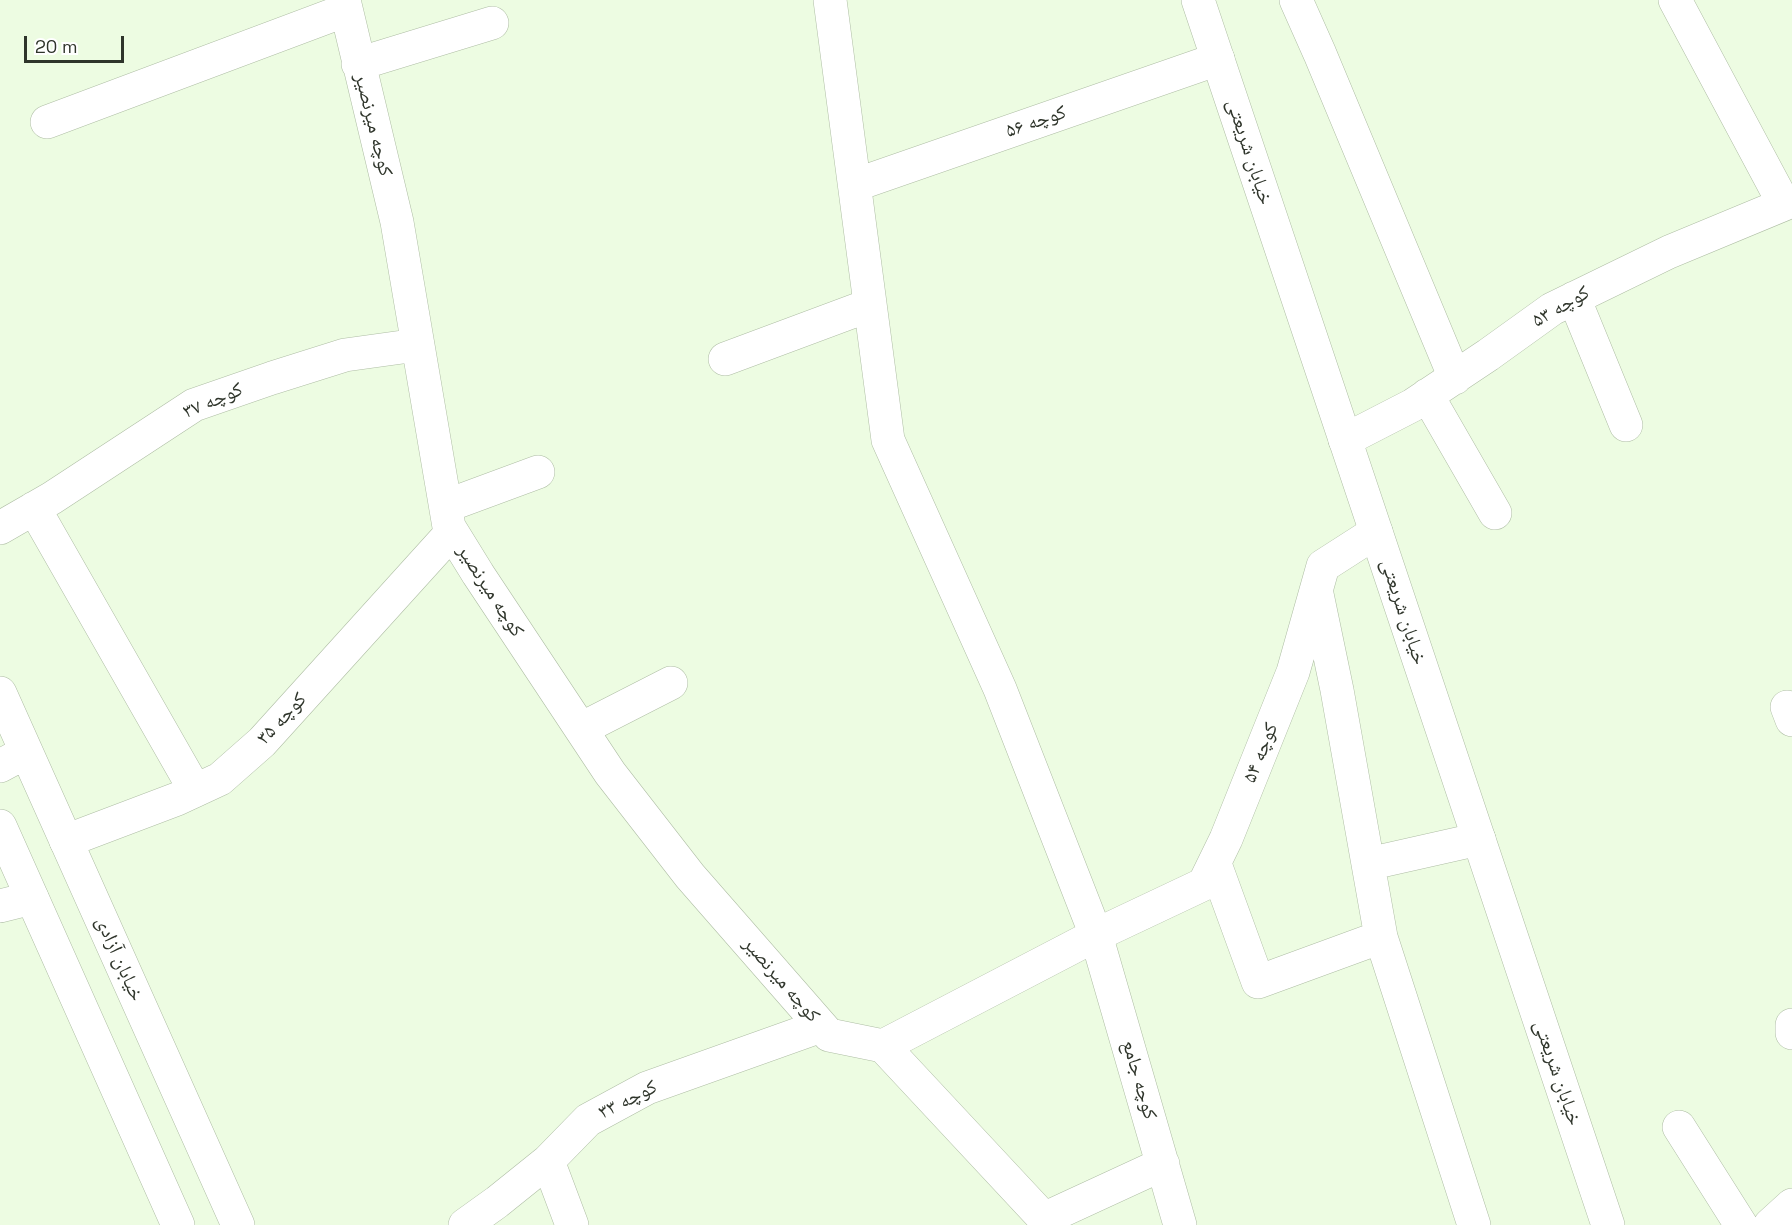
<!DOCTYPE html>
<meta charset="utf-8">
<style>
body{margin:0}
#map{position:relative;width:1792px;height:1225px;overflow:hidden;background:#edfce2;font-family:"Space Grotesk",sans-serif}
canvas{display:block}
.scale{position:absolute;left:24px;top:36px;width:100px;height:27px;box-sizing:border-box;border:3px solid #2f352b;border-top:0;padding-left:8px;font-size:18px;line-height:21px;white-space:nowrap;color:#2f352b;-webkit-text-stroke:4px #fff;paint-order:stroke}
</style>
<div id="map">
<canvas width="1792" height="1225"></canvas>
<div class="scale">20 m</div>
</div>
<script>
const c = document.querySelector('canvas').getContext('2d');
c.lineJoin = 'round';
function strokePath(path, color, width, dash) { c.strokeStyle = color; c.lineWidth = width; c.lineCap = dash ? 'butt' : 'round'; c.setLineDash(dash || []); c.stroke(path); }
function drawText(font, color, halo, rows, align = 'center') {
  c.font = font + ' "Space Grotesk","Noto Naskh Arabic",sans-serif'; c.lineWidth = 5; c.setLineDash([]); c.textBaseline = 'middle'; c.strokeStyle = halo; c.fillStyle = color; for (const [text, x, y, turn = 0] of rows) {
    c.save(); c.translate(x, y); c.rotate((+turn || 0) * Math.PI / 180); c.textAlign = isNaN(turn) ? turn : align; if (halo) c.strokeText(text, 0, 0); c.fillText(text, 0, 0); c.restore();
  }
}
const street = new Path2D(`
 M344,0L397,222L449,527L478,574L610,773L690,876L829,1035L883,1046
 M830,0L888,440L1000,689L1096,935L1180,1225
 M1296,0L1320,54L1455,378
 M1675,0L1784,204
 M358,64L492,23
 M47,122L346,10
 M855,185L1218,59
 M1574,298L1626,425
 M725,359L870,305
 M1427,395L1495,513
 M1345,440L1413,405L1488,355L1552,309L1669,252L1792,201
 M446,506L538,472
 M34,508L195,790
 M0,528L52,498L194,405L272,378L345,355L417,345
 M1317,594L1337,690L1381,937L1474,1225
 M1787,707L1792,720
 M581,729L671,683
 M66,841L177,799L220,779L262,742L452,532
 M1215,864L1258,982L1381,937
 M1368,864L1479,839
 M0,906L32,898
 M1792,1025V1033
 M1679,1127L1741,1225
 M548,1161L572,1225
 M1046,1218L1163,1164
 M465,1225L497,1202L548,1161L588,1120L647,1088L821,1026
 M1050,1225L883,1046L1096,935L1204,884L1226,839L1293,672L1323,566L1376,532
 M1770,1225L1792,1205`);
const secondary = new Path2D(`
 M1198,0L1608,1225
 M0,693L238,1225
 M0,766L26,752
 M0,826L178,1225`);
const streetNames = [
 ["کوچه ۵۶",1036,122,-19],
 ["کوچه میرنصیر",373,125,76],
 ["خیابان شریعتی",1249,152,72],
 ["کوچه ۵۳",1561,307,-30],
 ["کوچه ۳۷",213,401,-23],
 ["کوچه میرنصیر",490,591,57],
 ["خیابان شریعتی",1403,612,72],
 ["کوچه ۳۵",282,719,-47],
 ["کوچه ۵۴",1261,753,-68],
 ["خیابان آزادی",119,959,66],
 ["کوچه میرنصیر",781,980,49],
 ["خیابان شریعتی",1557,1073,71],
 ["کوچه جامع",1139,1080,74],
 ["کوچه ۳۳",628,1100,-27]
];
strokePath(street, '#aebda4', 34);
strokePath(secondary, '#aebda4', 34);
strokePath(street, '#fff', 33);
strokePath(secondary, '#fff', 33);
drawText('20px', '#2f352b', '#fff', streetNames);
</script>
